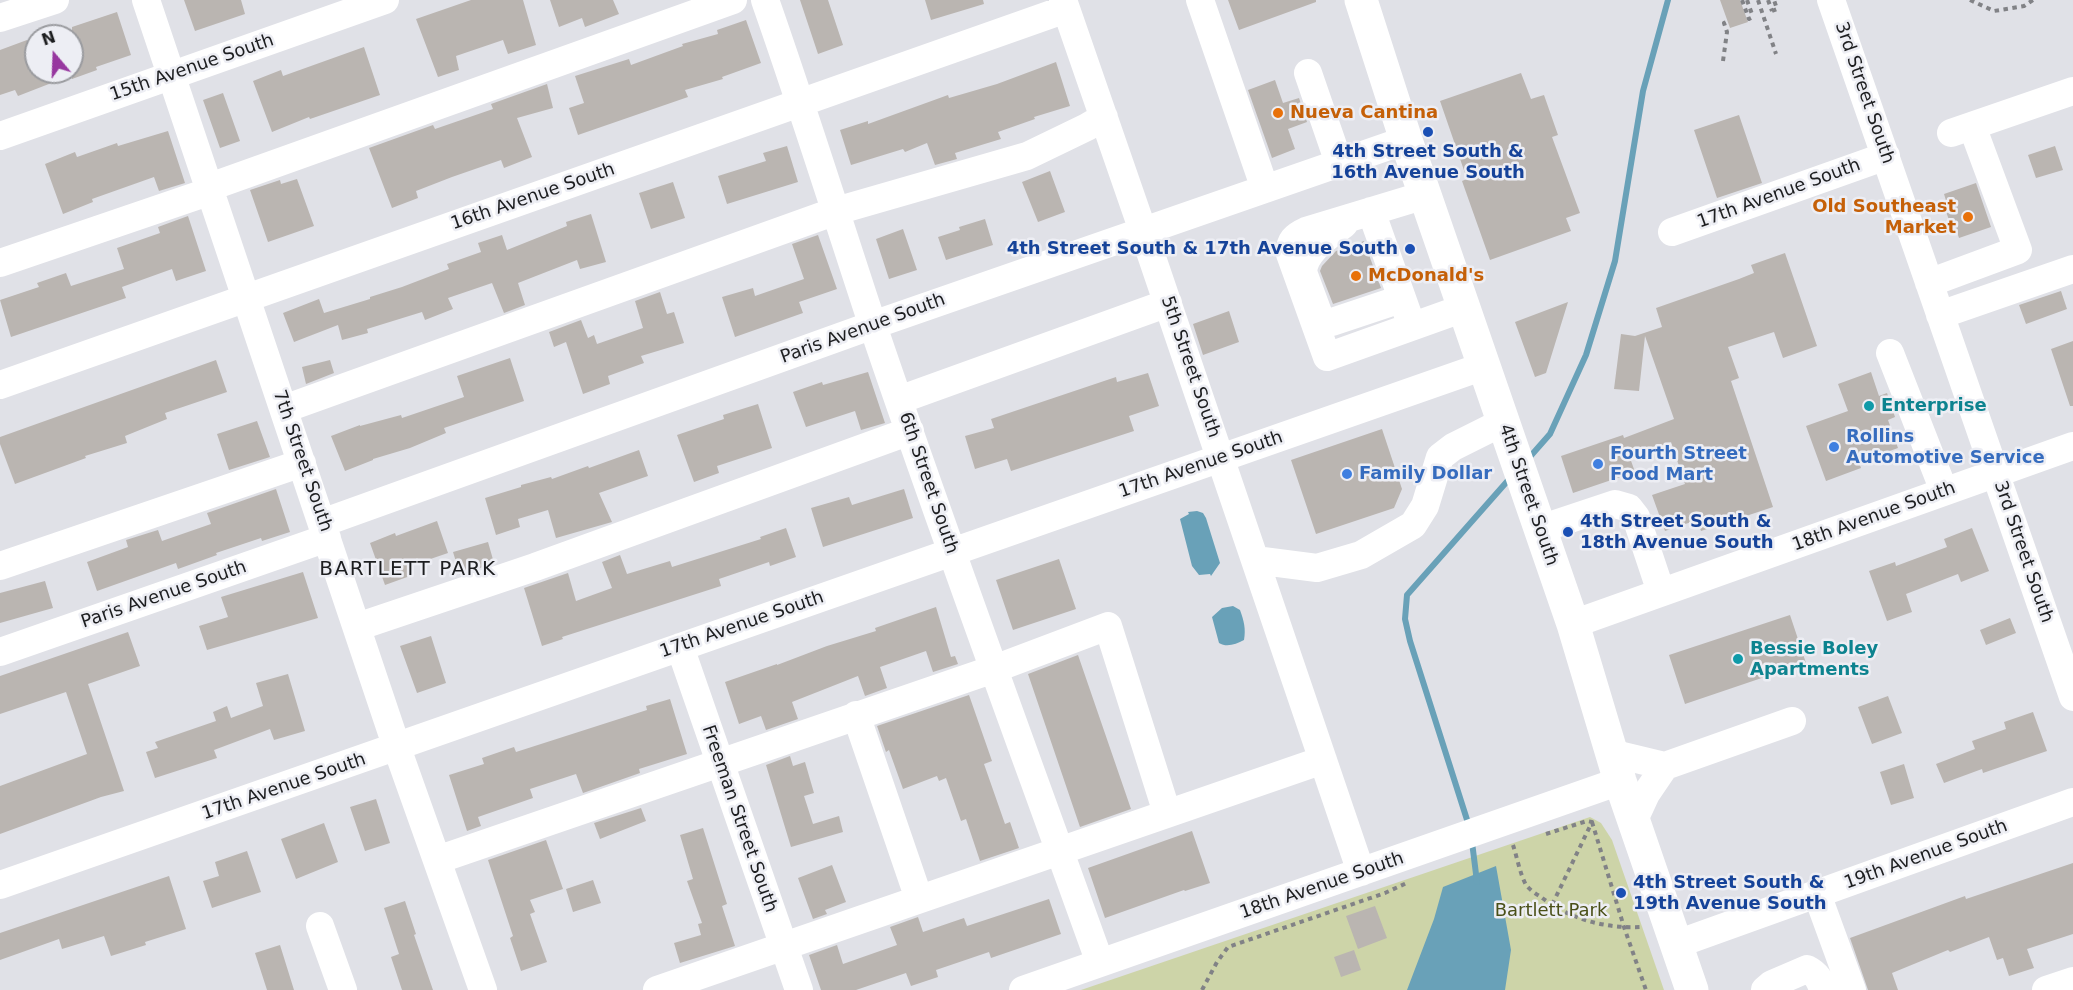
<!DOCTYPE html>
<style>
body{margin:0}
#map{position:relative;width:2073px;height:990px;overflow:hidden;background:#e0e1e7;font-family:"DejaVu Sans",sans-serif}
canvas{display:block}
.north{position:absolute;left:24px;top:24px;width:60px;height:60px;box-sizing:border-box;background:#edeef4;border:2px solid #9a9b9f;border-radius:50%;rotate:341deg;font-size:16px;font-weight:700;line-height:24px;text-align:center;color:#1d1e20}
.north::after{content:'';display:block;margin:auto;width:21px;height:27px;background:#97379f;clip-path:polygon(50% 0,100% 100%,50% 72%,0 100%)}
</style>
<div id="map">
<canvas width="2073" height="990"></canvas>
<div class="north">N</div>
</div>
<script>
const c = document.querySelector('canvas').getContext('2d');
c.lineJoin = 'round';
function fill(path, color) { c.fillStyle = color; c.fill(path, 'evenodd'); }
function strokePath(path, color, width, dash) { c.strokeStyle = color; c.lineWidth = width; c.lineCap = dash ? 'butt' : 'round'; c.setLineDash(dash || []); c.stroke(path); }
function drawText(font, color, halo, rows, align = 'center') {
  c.font = font + ' "DejaVu Sans",sans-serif'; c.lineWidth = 5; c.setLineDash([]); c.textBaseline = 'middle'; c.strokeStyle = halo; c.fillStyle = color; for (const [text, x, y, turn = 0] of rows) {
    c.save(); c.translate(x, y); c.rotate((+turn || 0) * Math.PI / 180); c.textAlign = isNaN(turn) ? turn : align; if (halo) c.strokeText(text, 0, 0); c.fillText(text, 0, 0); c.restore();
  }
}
const green = new Path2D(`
 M1590,817L1601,823L1612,840L1664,990H1081Z`);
const water = new Path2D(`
 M1197,511L1203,513L1206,518L1220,563L1211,576L1210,574L1199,575L1192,566L1180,519L1189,514L1188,512Z
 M1233,606L1240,610C1244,621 1246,629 1244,640C1236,644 1227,648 1219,643L1212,617L1222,608Z
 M1496,866L1511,950L1505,990H1407L1434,919L1443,887Z`);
const stream = new Path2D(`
 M1528,459L1550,434L1586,355L1615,261L1643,91L1668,0
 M1469,826L1410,641L1405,619L1407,595L1511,477
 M1472,842L1477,882`);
const building = new Path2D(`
 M184,0H241L245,14L195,31Z
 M471,0H523L536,45L508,54L503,40L456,56L459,70L438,77L416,19Z
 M550,0H613L619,14L585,27L582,18L559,27Z
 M800,0H828L843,45L818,54Z
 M925,0H983L984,4L931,20Z
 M1228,0H1316V2L1239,30Z
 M1720,0H1740L1748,22L1730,28Z
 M117,12L131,55L96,67L97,70L72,79V75L18,96L15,90L0,95V50L27,40L36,64V72H72V27Z
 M746,20L761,63L722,77L723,79L685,90L688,97L578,135L569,108L584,103L575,76L629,59L631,65L683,46L682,44L718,34L717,30Z
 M364,47L380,95L310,119L309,117L272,132L253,81L281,70L283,76Z
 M1056,62L1070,106L1034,117L1035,119L998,132L1001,139L955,153L957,159L935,165L927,143L905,152L903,149L851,165L840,130L868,121V124L948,95L949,98L997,84Z
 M1521,73L1531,99L1544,95L1558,135L1552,137L1580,213L1566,218L1571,231L1490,260L1462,181L1467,179L1440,101Z
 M1275,80L1283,103L1299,98L1307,122L1288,129L1295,149L1272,158L1248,90Z
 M547,84L553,108L517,118L532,157L504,168L501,160L452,177L416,191L418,198L392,208L369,148L433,125L435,129L493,109L491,104Z
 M223,93L240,141L220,148L203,100Z
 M1739,115L1762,183L1717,198L1694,130Z
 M168,131L185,183L159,191L154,177L92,199L93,202L63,214L45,164L75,152L77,157L117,143L118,146Z
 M787,146L798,182L727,204L718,176L766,161L763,153Z
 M2055,146L2063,170L2036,178L2028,155Z
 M1050,171L1065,212L1038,222L1022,182Z
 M297,179L314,226L268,242L250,190L280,180L281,184Z
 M673,182L685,218L651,229L639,193Z
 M1976,183L1991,227L1959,238L1955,226L1952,228L1945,209L1948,207L1944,194Z
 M591,214L606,262L580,269L577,260L518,283L525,305L504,313L492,283L448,298L453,309L425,320L422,312L367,329L368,333L342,340L338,325L294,342L283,313L319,299L324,313L370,299V297L402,287L449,269L447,264L481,252L478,243L502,235L507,250L567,226L566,222Z
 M188,216L206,271L176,281L172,269L122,287L126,298L11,337L0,300L39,287L37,283L66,273L71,286L124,269L117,248L160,233L158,227Z
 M985,219L993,245L946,260L938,237L960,230L959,227Z
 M903,229L917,270L889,279L876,239Z
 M818,235L837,289L799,302L803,313L735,337L722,297L753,288L755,296L804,279L792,244Z
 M1364,241L1381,288L1333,304L1320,271L1322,266L1336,251Z
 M1785,253L1817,346L1783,358L1774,332L1728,347L1739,378L1731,381L1773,507L1701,531L1697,520L1665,531L1652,495L1685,484L1671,442L1630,458L1635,472L1573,493L1561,456L1623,435L1624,438L1674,419L1645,336L1639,391L1614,389L1621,334L1635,336L1662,327L1656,308L1739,279L1754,273L1751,265Z
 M2061,291L2067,309L2026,324L2019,305Z
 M660,292L667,314L674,312L684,343L641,356L644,363L608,376L610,384L583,394L566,342L554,347L549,332L581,320L588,338L594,335L597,344L643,328L635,301Z
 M1568,302L1546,373L1535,377L1515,322Z
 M1229,311L1239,342L1203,355L1193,324Z
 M2073,341V406H2070L2051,349Z
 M510,358L524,401L444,428L446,433L410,448L373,459V460L345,471L331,436L360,425V426L401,415L402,418L464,397L457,376Z
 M216,360L227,392L165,413L167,419L125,436L127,443L85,456L86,458L15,484L0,444V437Z
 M330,360L334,373L306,384L302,367Z
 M868,372L885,423L861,430L855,411L806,427L793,392L822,382L823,385Z
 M1871,372L1879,396L1887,393L1895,417L1888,420L1898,448L1859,462L1861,468L1826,481L1806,426L1848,411L1838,384Z
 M1148,373L1159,406L1129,416L1134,431L1011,471L1007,459L975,469L965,436L994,428L991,419L1116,377L1117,382Z
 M758,404L772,448L717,466L719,473L694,482L677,435L724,419L723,415Z
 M257,421L270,457L229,470L217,434Z
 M1382,429L1402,489L1394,508L1316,534L1291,460Z
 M639,450L648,476L599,493L612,522L556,538L548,510L518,519L520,527L496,535L485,498L521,487V485L551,477L552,479L588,466L589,468Z
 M276,489L290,532L262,541L261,538L216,553L217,555L178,569L176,563L97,591L87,562L128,547L126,540L158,530L162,541L211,524L207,513Z
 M904,489L913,518L823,547L811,508L849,497L852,505Z
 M437,521L448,553L407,567L410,576L385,585L370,543L395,533L396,536Z
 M786,528L796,557L770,566L769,562L719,579L721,586L562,637L563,639L542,646L524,588L568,573L576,601L612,588L602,562L620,555L627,574L670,561L672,567L761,539L760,537Z
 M1972,528L1989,571L1961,582L1958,574L1906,594L1912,612L1887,621L1869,571L1895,562L1896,566L1947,547L1944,539Z
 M488,542L494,563L460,575L453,552Z
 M1059,559L1076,609L1013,630L996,580Z
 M303,572L318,618L207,650L199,626L228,617L221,597Z
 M45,581L53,608L0,623V593Z
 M936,607L951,657L955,656L958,664L933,672L926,651L880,667L887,688L865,696L858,676L792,702L798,719L766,730L761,716L739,724L725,682L777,664V665L827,646L876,631L875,628Z
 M1790,615L1806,663L1685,704L1669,655Z
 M2010,618L2016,633L1986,645L1980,630Z
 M128,632L140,666L88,684L124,791L101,797L0,834V786L87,754L66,692L0,714V676Z
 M431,636L446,683L417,693L400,646Z
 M1078,655L1131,809L1080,827L1028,674Z
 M288,674L305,731L274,740L270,729L214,750L217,758L155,778L146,752L158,748L155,742L216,721L213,712L227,706L231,718L263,706L256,683Z
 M969,695L992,761L984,764L1005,824L1010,822L1019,848L980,861L966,819L961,821L946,778L939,781L937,776L903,789L889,750L886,752L877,726Z
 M1888,696L1902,733L1872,744L1858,707Z
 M670,699L687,754L639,769L640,773L583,793L576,774L530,789L533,798L478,817L481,826L467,831L449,775L484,764L482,758L514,747L516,752L647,710L646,706Z
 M2033,712L2047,751L1983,773L1982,769L1944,783L1936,764L1975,749L1972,741L2006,729L2004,722Z
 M790,756L793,766L805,762L814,793L804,796L813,824L839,816L843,832L791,847L766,765Z
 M1904,764L1914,798L1891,805L1880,772Z
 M376,799L390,843L365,851L350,807Z
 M641,808L646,821L600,839L594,823Z
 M324,823L338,862L296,879L281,839Z
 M703,828L727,904L722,906L735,946L680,963L674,943L701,935L698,924L702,923L687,881L693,879L680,835Z
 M1192,831L1210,883L1185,891L1184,890L1105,918L1088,868Z
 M546,840L563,889L530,900L535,912L530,914L547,962L521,971L510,938L513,936L488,860Z
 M247,851L261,892L212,908L203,881L219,876L215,862Z
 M2073,863V934L2027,949L2034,968L2009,976L2003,958L1997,960L1989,937L1950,952L1948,950L1892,973L1898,990H1868L1850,938L1965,896L1966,899Z
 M832,865L846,902L825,910L827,914L813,919L798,878Z
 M169,876L186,929L145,942L146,945L111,956L104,936L62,949L59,939L0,960V933Z
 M593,880L601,903L573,912L566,889Z
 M1049,899L1061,934L991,958L989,952L936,970L938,977L911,986L906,973L856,990H821L809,955L837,945L843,964L897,945L890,927L918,917L923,932L964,918L967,926Z
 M405,901L416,934L414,935L433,990H402L391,957L399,954L384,908Z
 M1375,906L1387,938L1358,949L1346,916Z
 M280,945L294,990H267L255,953Z
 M1354,950L1361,970L1341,977L1334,957Z`);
const path = new Path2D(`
 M1742,0L1749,19L1753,17
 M1747,0L1753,17
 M1758,0L1776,54
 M1768,0L1772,11
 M1970,0L1994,11L2024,6L2033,0
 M1772,11L1777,9L1774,0
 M1723,61L1727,32L1724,23L1727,22
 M1592,822L1624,927L1646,990
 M1546,834L1587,821L1592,822L1552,905
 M1513,845C1517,857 1520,874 1526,885C1530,890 1536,894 1541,897C1569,919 1606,929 1642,927
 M1202,990L1217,962L1228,947L1385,893L1409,882`);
const minor = new Path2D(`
 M146,0L397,748L483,990
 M765,0C803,108 837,217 873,326C945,539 1024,751 1100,963
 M1063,0L1143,231L1361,872
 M1200,0L1265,189
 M1831,0L2073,697
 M0,18L55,0
 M1308,73L1339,163
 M1951,133L2073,91
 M0,136L385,0
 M210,187L733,0
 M1425,195L1306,231C1295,236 1289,241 1290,254L1327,357L1464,308
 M1371,211L1408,315
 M1344,224C1329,236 1304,251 1303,272L1320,318L1324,322H1332L1401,299
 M1672,232L1886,156
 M0,263L211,191
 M1929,283L2018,250L1972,126
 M1940,315L2073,269
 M1890,353L1944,491
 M0,385L1066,9
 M899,400L1168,303
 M284,409L836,211L1027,156L1087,127L1104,117
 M322,523L873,325L1406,140
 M1540,529L1615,504L1629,508L1636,517L1661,592
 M1255,560L1317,568L1361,555L1413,525L1425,506L1440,457L1453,447L1503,422
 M0,566L302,463
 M1573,624L2073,446
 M357,627L535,567L910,431
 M680,647L799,990
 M0,652L327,538
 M856,715L919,899
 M1611,753L1665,766L1646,794L1634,820
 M1665,766L1792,721
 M437,860L994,669L1108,626L1167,813
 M0,885L1484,366
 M1817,894L1852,990
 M320,926L343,990
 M1677,944L2073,802
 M657,990L1323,760
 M1023,990L1620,781
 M1765,990L1772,984L1807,969C1817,974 1820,980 1823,990
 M2046,990L2073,981`);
const major = new Path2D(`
 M1361,0L1406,140L1573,624L1620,781L1692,990`);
const markers = [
 [1278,113,6,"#e8710a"],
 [1428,132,6,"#1a4fb4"],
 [1968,217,6,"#e8710a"],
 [1410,249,6,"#1a4fb4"],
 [1356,276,6,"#e8710a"],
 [1869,406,6,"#0f9aa8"],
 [1834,447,6,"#3f7fe0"],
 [1598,464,6,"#3f7fe0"],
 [1347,474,6,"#3f7fe0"],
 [1568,532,6,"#1a4fb4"],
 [1738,659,6,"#0f9aa8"],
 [1621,893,6,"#1a4fb4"]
];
const streetNames = [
 ["15th Avenue South",192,68,-19],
 ["3rd Street South",1864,93,71],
 ["17th Avenue South",1779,194,-20],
 ["16th Avenue South",533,197,-19],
 ["Paris Avenue South",863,329,-20],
 ["5th Street South",1190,367,71],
 ["7th Street South",302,461,71],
 ["17th Avenue South",1201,465,-19],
 ["6th Street South",928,483,71],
 ["4th Street South",1528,495,71],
 ["18th Avenue South",1874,517,-20],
 ["3rd Street South",2023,552,71],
 ["Paris Avenue South",164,595,-19],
 ["17th Avenue South",742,625,-19],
 ["17th Avenue South",284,787,-19],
 ["Freeman Street South",739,819,71],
 ["19th Avenue South",1926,855,-20],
 ["18th Avenue South",1322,886,-19]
];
const foodNames = [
 ["Nueva Cantina",1290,113],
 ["Old Southeast",1956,207,"right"],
 ["Market",1956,228,"right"],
 ["McDonald's",1368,276]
];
const transitNames = [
 ["4th Street South &",1428,152,"center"],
 ["16th Avenue South",1428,173,"center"],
 ["4th Street South & 17th Avenue South",1398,249,"right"],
 ["4th Street South &",1580,522],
 ["18th Avenue South",1580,543],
 ["4th Street South &",1633,883],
 ["19th Avenue South",1633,904]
];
const cultureNames = [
 ["Enterprise",1881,406],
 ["Bessie Boley",1750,649],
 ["Apartments",1750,670]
];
const shopNames = [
 ["Rollins",1846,437],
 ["Automotive Service",1846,458],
 ["Fourth Street",1610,454],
 ["Food Mart",1610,475],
 ["Family Dollar",1359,474]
];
const parkNames = [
 ["Bartlett Park",1551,911]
];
const neighbourhoodNames = [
 ["BARTLETT PARK",408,570]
];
fill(green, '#cdd4a8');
fill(water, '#69a1b8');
strokePath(stream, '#69a1b8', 6);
fill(building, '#bab5b1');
strokePath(path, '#818286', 4, [4.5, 4.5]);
strokePath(minor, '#fff', 28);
strokePath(major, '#fff', 33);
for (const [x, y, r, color] of markers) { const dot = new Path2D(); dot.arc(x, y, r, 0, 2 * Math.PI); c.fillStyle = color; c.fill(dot); strokePath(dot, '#edeef4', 2); }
drawText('18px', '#1d1e20', '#edeef4', streetNames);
drawText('bold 18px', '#c56008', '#edeef4', foodNames, 'left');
drawText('bold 18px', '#164399', '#edeef4', transitNames, 'left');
drawText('bold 18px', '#0d838f', '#edeef4', cultureNames, 'left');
drawText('bold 18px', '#366cbe', '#edeef4', shopNames, 'left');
drawText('18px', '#4a5018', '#edeef4', parkNames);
c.letterSpacing = '1.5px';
drawText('20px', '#1d1e20', '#edeef4', neighbourhoodNames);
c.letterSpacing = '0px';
</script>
